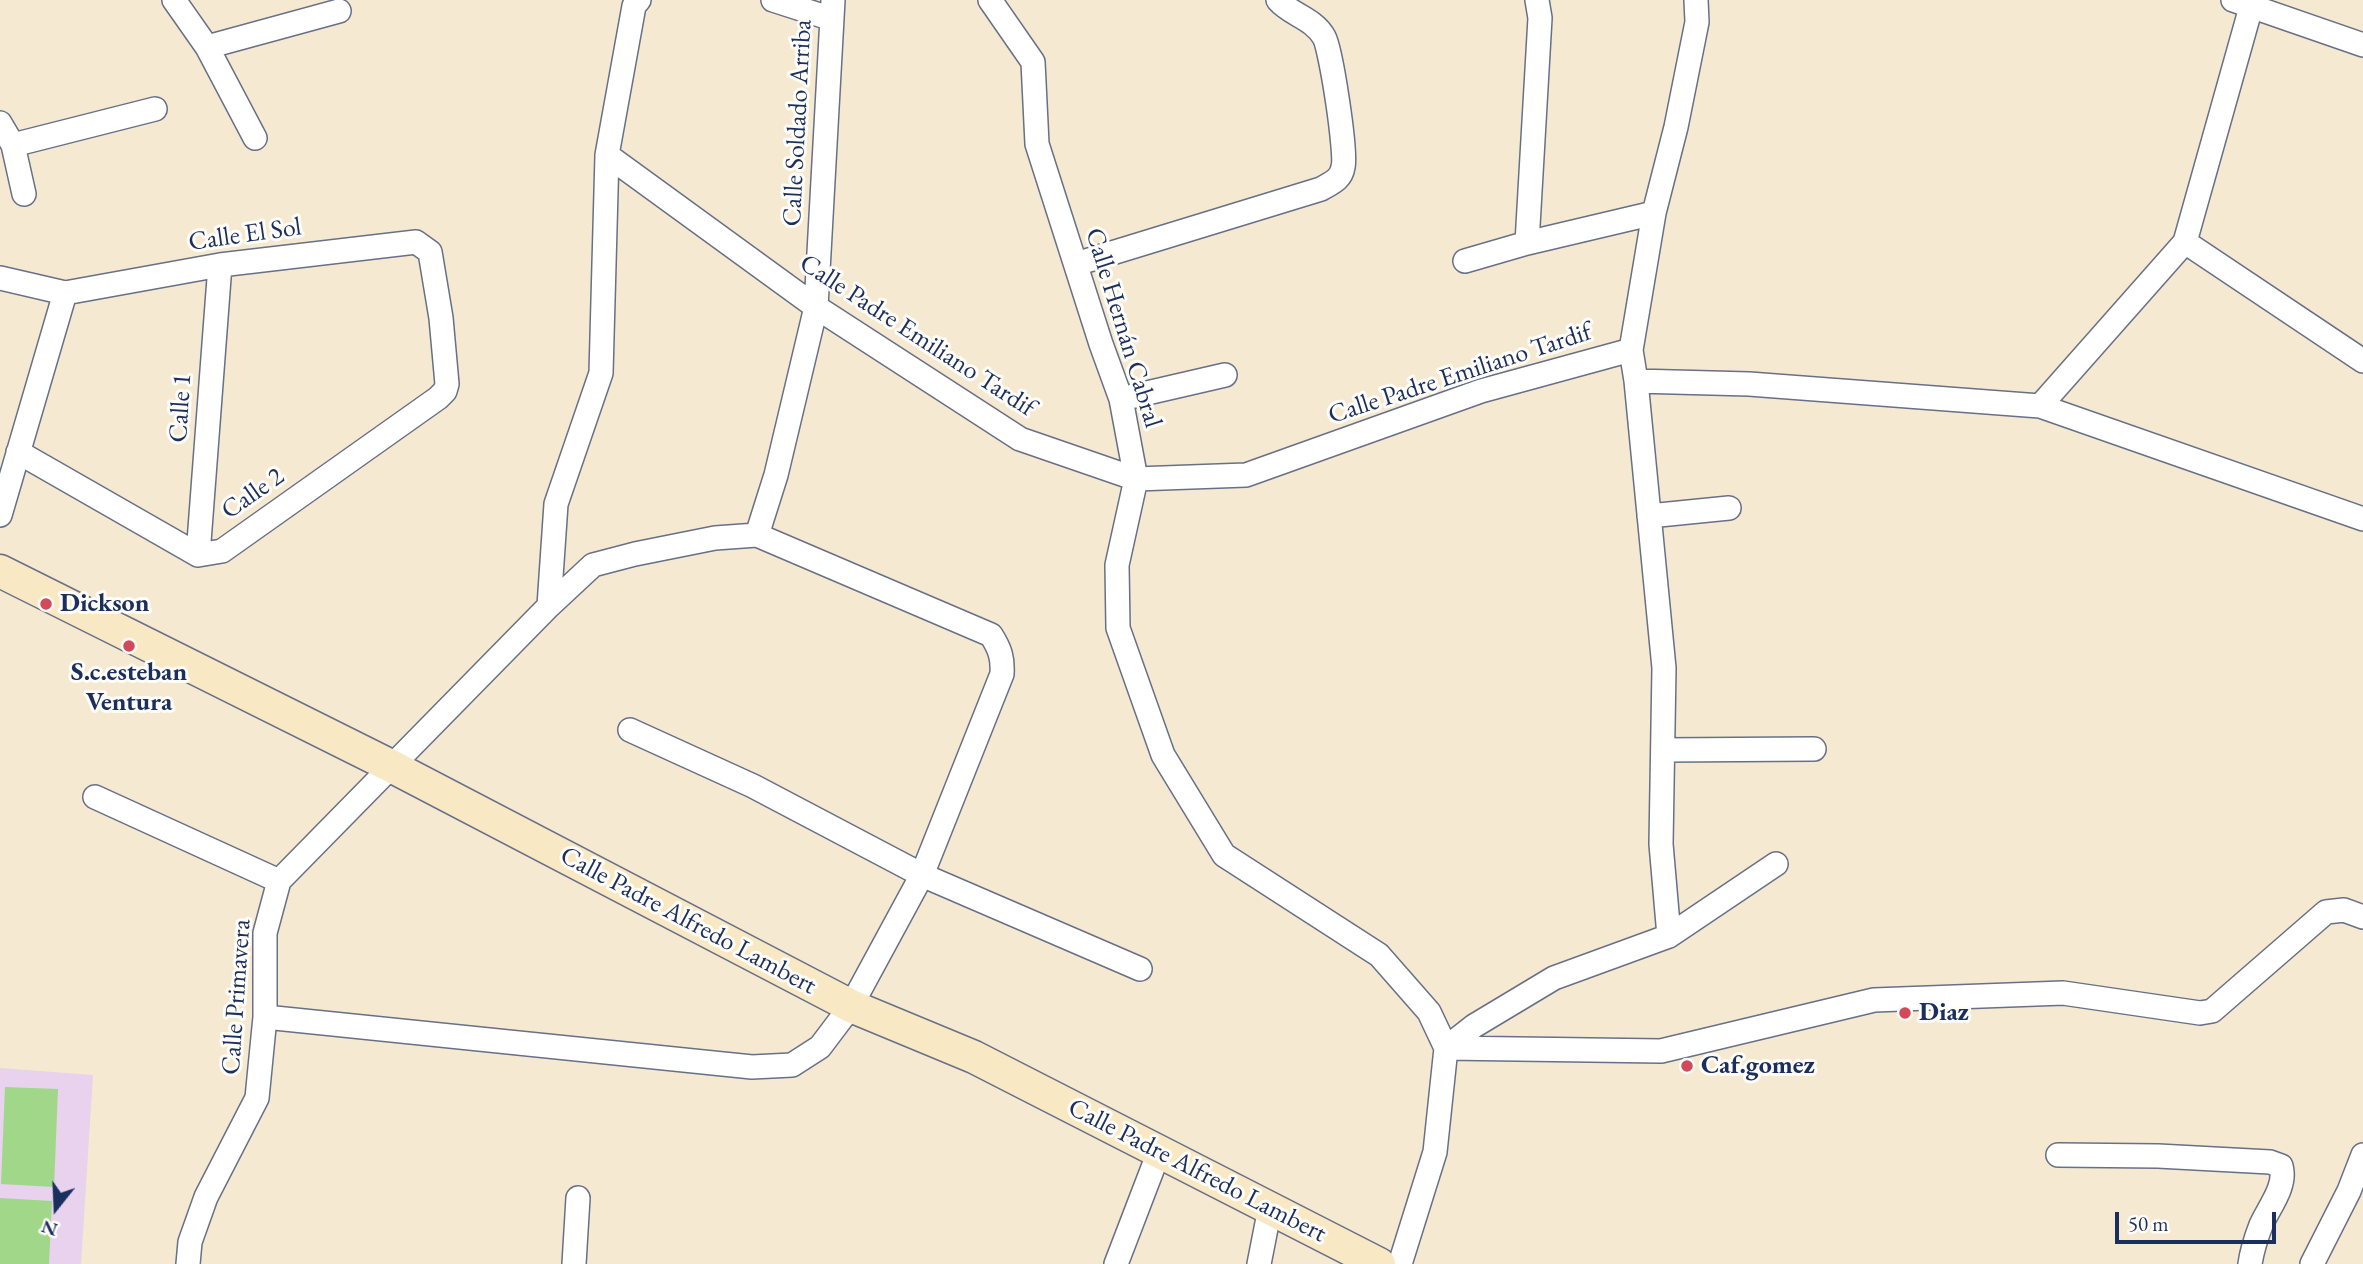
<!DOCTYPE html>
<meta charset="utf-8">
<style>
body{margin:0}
#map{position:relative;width:2363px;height:1264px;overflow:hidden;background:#f5e9d2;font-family:"EB Garamond",serif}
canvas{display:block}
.north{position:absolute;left:21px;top:1173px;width:70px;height:70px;-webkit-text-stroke:5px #fdfcf7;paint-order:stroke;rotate:198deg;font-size:19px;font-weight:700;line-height:28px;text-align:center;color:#1b2f5e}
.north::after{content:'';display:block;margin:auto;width:24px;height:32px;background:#1b2f5e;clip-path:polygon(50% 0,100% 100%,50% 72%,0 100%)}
.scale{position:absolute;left:2115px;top:1212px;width:161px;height:32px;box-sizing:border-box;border:4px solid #1b2f5e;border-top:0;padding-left:9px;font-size:21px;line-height:24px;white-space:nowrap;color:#1b2f5e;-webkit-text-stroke:5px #fdfcf7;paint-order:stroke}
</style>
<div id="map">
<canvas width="2363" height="1264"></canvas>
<div class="north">N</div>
<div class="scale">50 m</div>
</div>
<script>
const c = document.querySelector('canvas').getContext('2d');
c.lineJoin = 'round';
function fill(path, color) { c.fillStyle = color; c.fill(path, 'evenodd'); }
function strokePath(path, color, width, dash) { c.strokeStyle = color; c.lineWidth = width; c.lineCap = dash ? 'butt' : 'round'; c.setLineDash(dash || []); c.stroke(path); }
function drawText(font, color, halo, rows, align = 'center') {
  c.font = font + ' "EB Garamond",serif'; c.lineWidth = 6; c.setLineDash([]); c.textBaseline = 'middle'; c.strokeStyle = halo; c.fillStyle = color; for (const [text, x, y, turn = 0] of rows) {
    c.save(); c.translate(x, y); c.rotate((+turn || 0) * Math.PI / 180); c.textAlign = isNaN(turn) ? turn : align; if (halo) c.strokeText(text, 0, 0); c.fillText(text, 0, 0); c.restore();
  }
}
const built = new Path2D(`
 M0,1068L93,1075L81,1264H0Z`);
const green = new Path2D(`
 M5,1087L58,1089L54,1187L1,1184Z
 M0,1198L52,1201L49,1264H0Z`);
const street = new Path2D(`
 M174,0L207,47L255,138
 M773,0L832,19
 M990,0L1033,62L1037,144L1101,344L1121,399L1136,479L1117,565L1118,628L1163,755L1224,855L1379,955L1429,1012L1446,1048L1435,1152L1400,1264
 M2233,0L2363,45
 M207,47L339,11
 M0,123L13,145L24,194
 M13,145L155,109
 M607,155L816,307L1020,439L1136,479L1246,475L1481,391L1631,350
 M2185,242L2363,361
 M1527,243L1540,18L1537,0
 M1465,261L1527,243L1654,213
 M1076,264L1321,189C1331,183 1341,180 1343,167C1347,154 1331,49 1324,37C1313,18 1291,15 1278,0
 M0,278L65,293L220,265L416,242L430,252L441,318L447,384L445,391L438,398L222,551L198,555L18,452
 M1636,381L1749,384L2040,406L2363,519
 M1121,399L1225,375
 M2040,406L2185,242L2253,0
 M0,515L65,293
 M1649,516L1729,508
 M757,535L776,475L816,307L833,0
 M198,555L220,265
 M549,606L556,504L601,373L607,155L634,6L639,0
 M630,730L753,786L922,875L1140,969
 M1663,750L1814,749
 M95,797L279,881
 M1669,936L1661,844L1664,668L1636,381L1631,350L1654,213L1676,127L1697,22L1696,0
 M1446,1048L1661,1051L1874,1000L2063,993L2200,1013L2212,1011L2326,912L2344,910L2363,917
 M1446,1048L1474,1026L1554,978L1669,936L1776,864
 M2058,1155L2158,1156L2270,1162L2281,1166C2287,1186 2269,1207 2261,1225C2256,1238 2252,1250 2250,1264
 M188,1264L190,1242L206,1197L257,1098L265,1017V933L279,881L549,606L593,565L635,554L715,538L757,535L991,635C1000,649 1003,658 1002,674L922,875L851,1006L820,1047L792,1065L752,1067L265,1017
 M574,1264L578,1198
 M1116,1264L1159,1152
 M1259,1264L1270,1208
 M2312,1264L2349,1191L2363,1155`);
const secondary = new Path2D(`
 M0,571L393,767L851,1006L974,1057L1379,1264`);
const markers = [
 [46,604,7,"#d1495b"],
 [129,646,7,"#d1495b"],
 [1905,1013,7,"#d1495b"],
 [1687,1066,7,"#d1495b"]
];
const streetNames = [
 ["Calle Soldado Arriba",798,123,-87],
 ["Calle El Sol",245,235,-8],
 ["Calle Hernán Cabral",1123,328,73],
 ["Calle Padre Emiliano Tardif",917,336,33],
 ["Calle Padre Emiliano Tardif",1460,374,-18],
 ["Calle 1",181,408,-86],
 ["Calle 2",253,494,-35],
 ["Calle Padre Alfredo Lambert",688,921,28],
 ["Calle Primavera",237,997,-86],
 ["Calle Padre Alfredo Lambert",1197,1171,27]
];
const poiNames = [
 ["Dickson",60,604],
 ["S.c.esteban",129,673,"center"],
 ["Ventura",129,703,"center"],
 ["Diaz",1919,1013],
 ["Caf.gomez",1701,1066]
];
fill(built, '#e8d2ee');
fill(green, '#a1d788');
strokePath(street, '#677087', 26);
strokePath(secondary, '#677087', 35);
strokePath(street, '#fff', 23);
strokePath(secondary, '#f8e8c3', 32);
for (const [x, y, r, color] of markers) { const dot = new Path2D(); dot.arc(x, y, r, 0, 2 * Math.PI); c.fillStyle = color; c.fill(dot); strokePath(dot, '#fdfcf7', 2.5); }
drawText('26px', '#1b2f5e', '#fdfcf7', streetNames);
drawText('bold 26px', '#1b2f5e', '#fdfcf7', poiNames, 'left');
</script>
